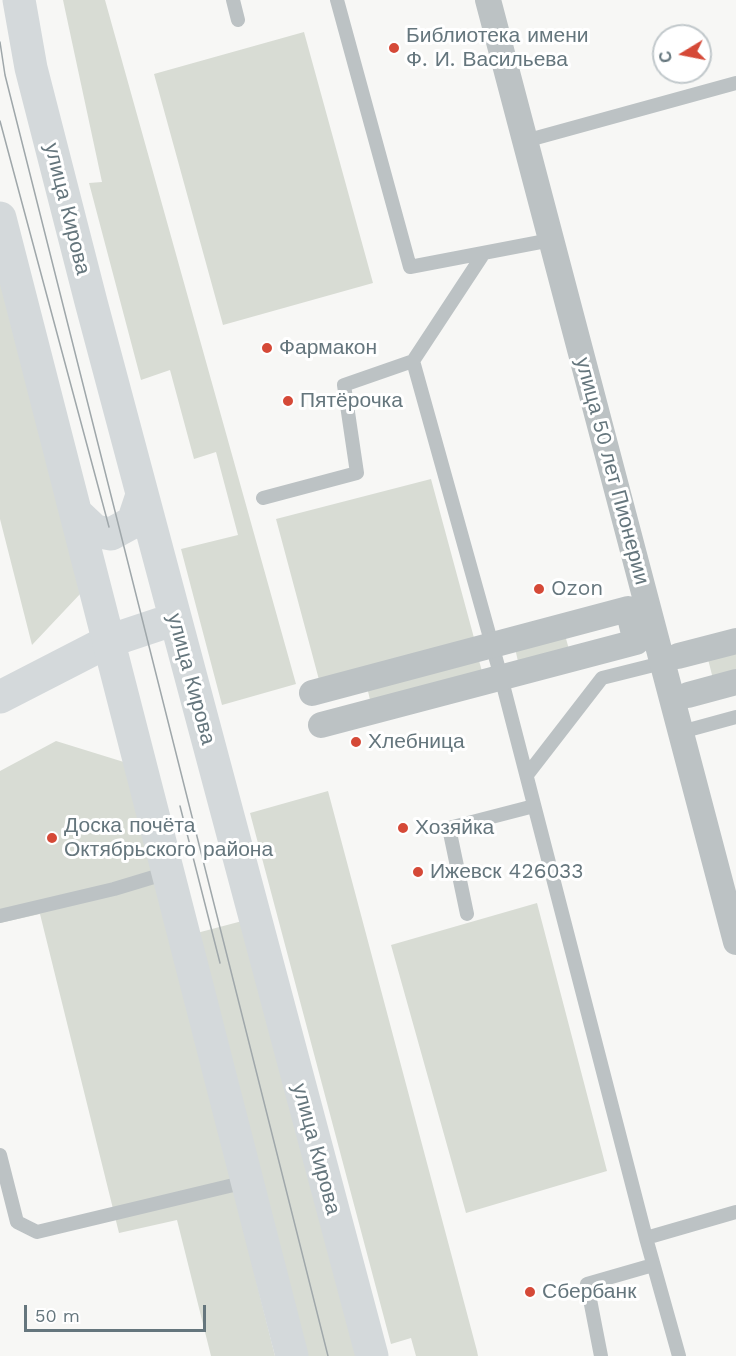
<!DOCTYPE html>
<meta charset="utf-8">
<style>
body{margin:0}
#map{position:relative;width:736px;height:1356px;overflow:hidden;background:#f7f7f5;font-family:"Work Sans",sans-serif}
canvas{display:block}
.north{position:absolute;left:652px;top:24px;width:60px;height:60px;box-sizing:border-box;background:#fff;border:2px solid #c1c8cb;border-radius:50%;rotate:260deg;font-size:16px;font-weight:700;line-height:24px;text-align:center;color:#65767d}
.north::after{content:'';display:block;margin:auto;width:21px;height:27px;background:#d54937;clip-path:polygon(50% 0,100% 100%,50% 72%,0 100%)}
.scale{position:absolute;left:24px;top:1305px;width:182px;height:27px;box-sizing:border-box;border:3px solid #65767d;border-top:0;padding-left:8px;font-size:18px;line-height:21px;white-space:nowrap;color:#65767d;-webkit-text-stroke:4px #fff;paint-order:stroke}
</style>
<div id="map">
<canvas width="736" height="1356"></canvas>
<div class="north">С</div>
<div class="scale">50 m</div>
</div>
<script>
const c = document.querySelector('canvas').getContext('2d');
c.lineJoin = 'round';
function fill(path, color) { c.fillStyle = color; c.fill(path, 'evenodd'); }
function strokePath(path, color, width, dash) { c.strokeStyle = color; c.lineWidth = width; c.lineCap = dash ? 'butt' : 'round'; c.setLineDash(dash || []); c.stroke(path); }
function drawText(font, color, halo, rows, align = 'center') {
  c.font = font + ' "Work Sans",sans-serif'; c.lineWidth = 6; c.setLineDash([]); c.textBaseline = 'middle'; c.strokeStyle = halo; c.fillStyle = color; for (const [text, x, y, turn = 0] of rows) {
    c.save(); c.translate(x, y); c.rotate((+turn || 0) * Math.PI / 180); c.textAlign = isNaN(turn) ? turn : align; if (halo) c.strokeText(text, 0, 0); c.fillText(text, 0, 0); c.restore();
  }
}
const green = new Path2D(`
 M63,0H105L296,684L222,705L181,549L238,535L216,452L194,459L170,370L141,380L89,183L102,182Z
 M304,32L373,283L223,325L154,74Z
 M0,282L81,593L32,645L0,519Z
 M431,479L477,649L322,691L276,519Z
 M565,635L570,653L519,666L515,648Z
 M736,651V672L713,679L708,659Z
 M478,657L483,675L371,704L367,687Z
 M56,741L127,763L275,1356H211L177,1220L119,1233L40,914L0,923V771Z
 M328,791L477,1351L478,1356H416L411,1338L391,1344L250,813Z
 M537,903L607,1171L466,1213L391,945Z
 M246,920L358,1356H302L193,934Z`);
const lane = new Path2D(`
 M233,0L238,20
 M337,0L410,267L551,240
 M525,141L736,83
 M484,253L413,361L501,677L646,1238L736,1212
 M263,498L357,473L344,385L413,361
 M681,732L736,717
 M527,775L602,678L662,663
 M467,914L449,828L534,806
 M0,916L114,889L167,873
 M0,1155L17,1222L37,1232L246,1182
 M646,1238L679,1356
 M601,1356L587,1284L653,1265`);
const street = new Path2D(`
 M488,0L736,942
 M678,656L736,641
 M312,693L628,609L636,642L321,725
 M688,695L736,682`);
const secondary = new Path2D(`
 M0,697L109,641`);
const primary = new Path2D(`
 M19,0L31,68L91,302L372,1356
 M0,218L292,1356
 M77,514L95,531L111,534L133,522L142,495
 M109,641L175,619`);
const tram = new Path2D(`
 M0,42L5,75L328,1356
 M0,121L109,527
 M180,806L220,963`);
const markers = [
 [394,48,6,"#d54937"],
 [267,348,6,"#d54937"],
 [288,401,6,"#d54937"],
 [539,589,6,"#d54937"],
 [356,742,6,"#d54937"],
 [403,828,6,"#d54937"],
 [52,838,6,"#d54937"],
 [418,872,6,"#d54937"],
 [530,1292,6,"#d54937"]
];
const poiNames = [
 ["Библиотека имени",406,36],
 ["Ф. И. Васильева",406,60],
 ["Фармакон",279,348],
 ["Пятёрочка",300,401],
 ["Ozon",551,589],
 ["Хлебница",368,742],
 ["Доска почёта",64,826],
 ["Октябрьского района",64,850],
 ["Хозяйка",415,828],
 ["Ижевск 426033",430,872],
 ["Сбербанк",542,1292]
];
const streetNames = [
 ["улица Кирова",67,209,76],
 ["улица 50 лет Пионерии",612,471,75],
 ["улица Кирова",191,679,75],
 ["улица Кирова",316,1149,75]
];
fill(green, '#d8dcd4');
strokePath(lane, '#bcc2c4', 14);
strokePath(street, '#bcc2c4', 26);
strokePath(secondary, '#d4d9db', 33);
strokePath(primary, '#d4d9db', 33);
strokePath(tram, '#9fa7aa', 1.5);
for (const [x, y, r, color] of markers) { const dot = new Path2D(); dot.arc(x, y, r, 0, 2 * Math.PI); c.fillStyle = color; c.fill(dot); strokePath(dot, '#fff', 2); }
drawText('21px', '#65767d', '#fff', poiNames, 'left');
drawText('21px', '#65767d', '#fff', streetNames);
</script>
